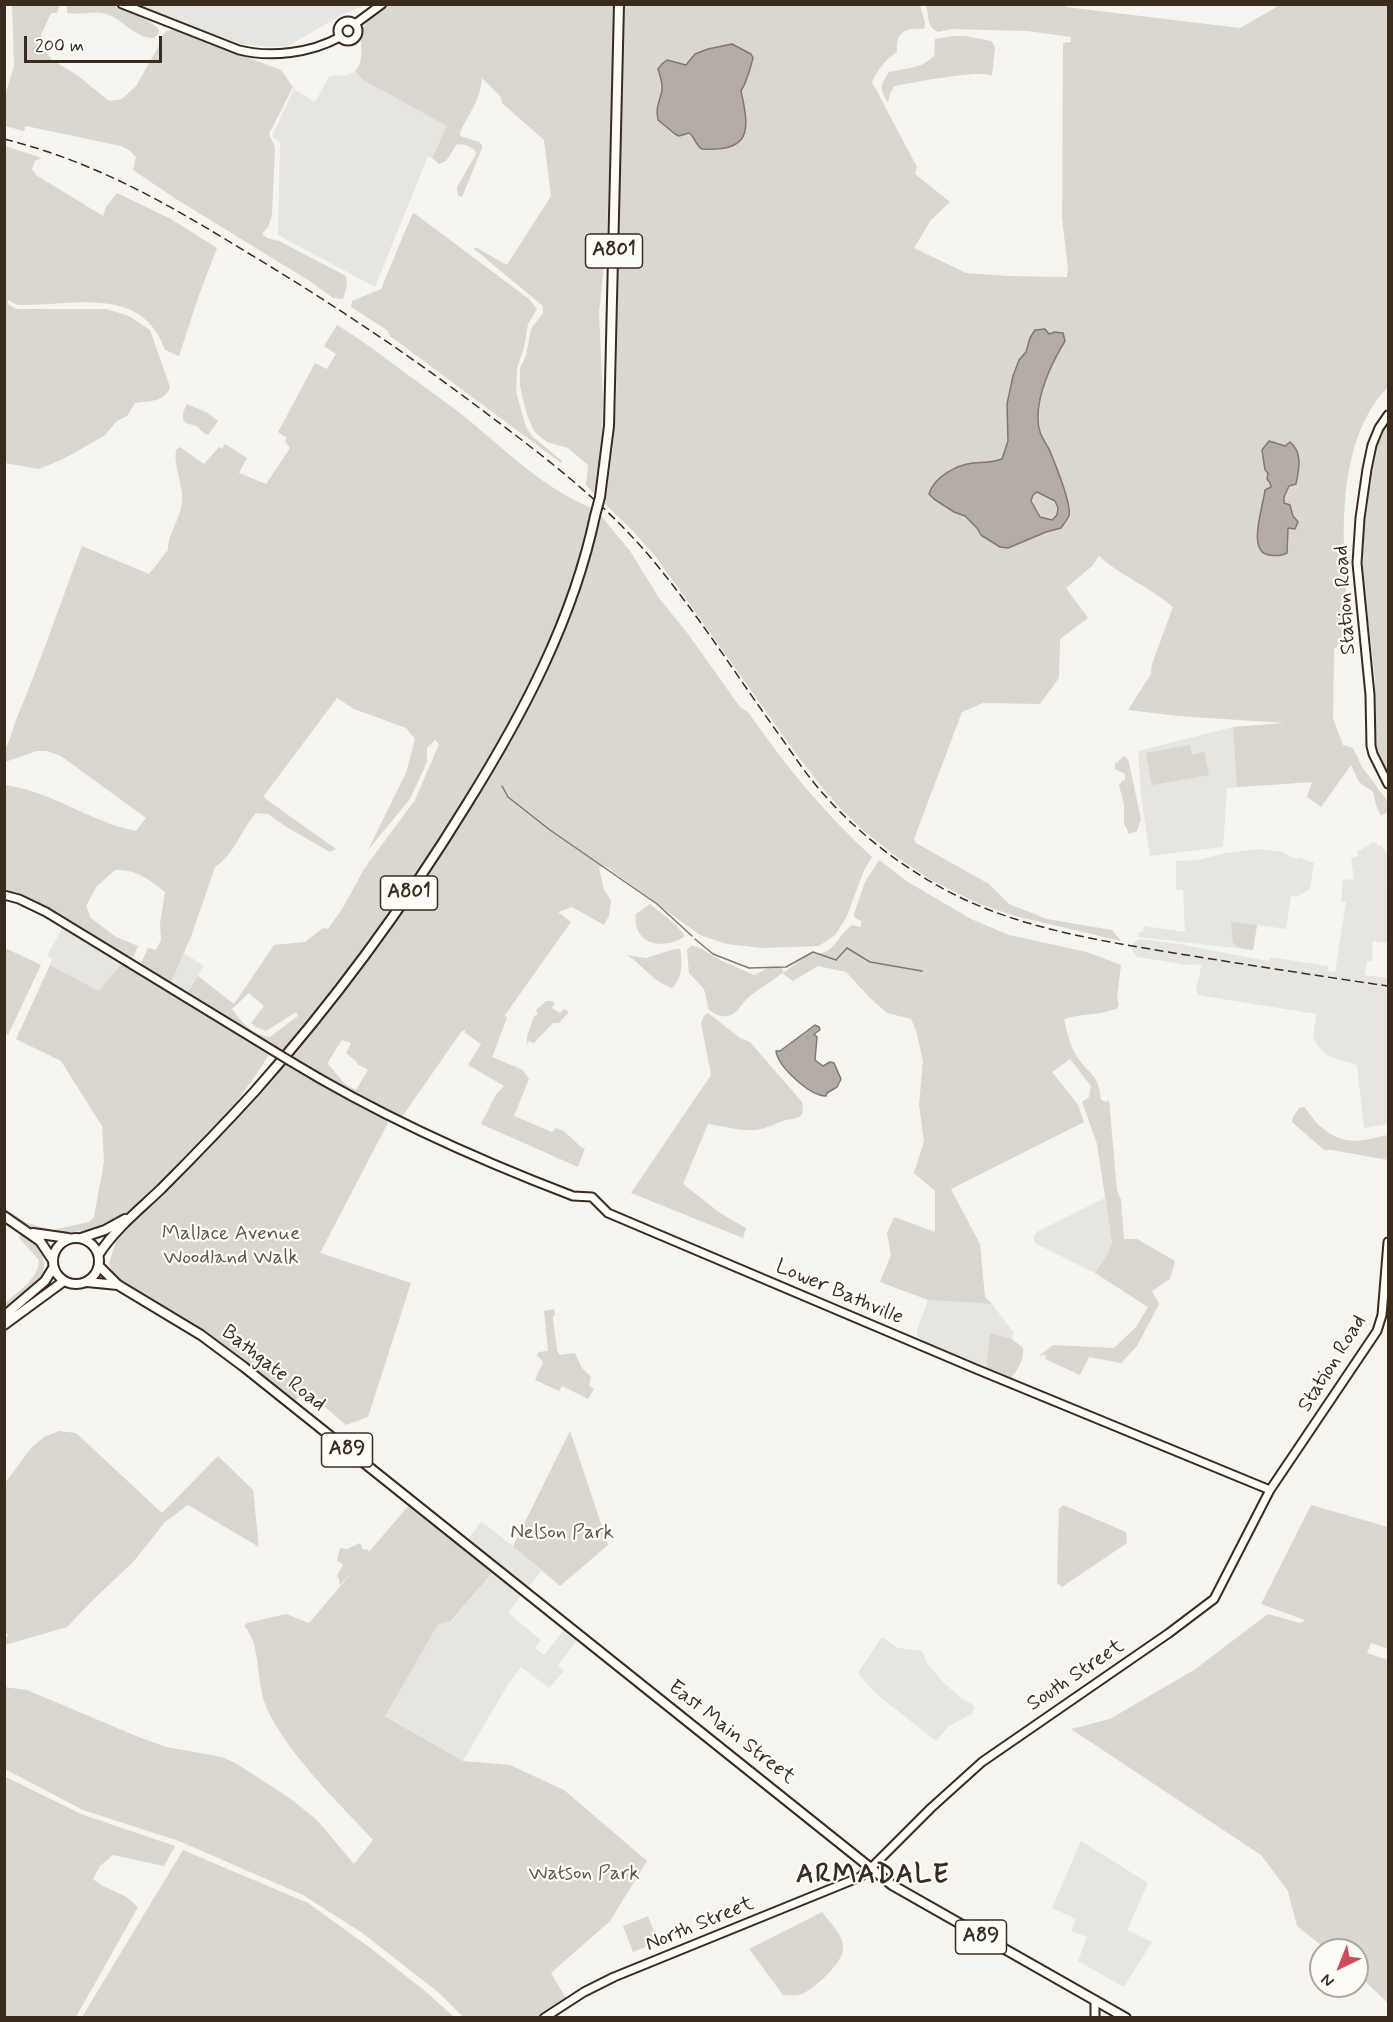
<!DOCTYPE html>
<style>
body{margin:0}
#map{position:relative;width:1393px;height:2022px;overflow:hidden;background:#f5f4ee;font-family:Mynerve,sans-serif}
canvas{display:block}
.frame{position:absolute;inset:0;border:6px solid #3b2a1e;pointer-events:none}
.north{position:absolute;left:1309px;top:1938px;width:60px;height:60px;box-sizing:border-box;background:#fdfcf7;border:2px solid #afa8a0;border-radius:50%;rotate:223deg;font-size:16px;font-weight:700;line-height:24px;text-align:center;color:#3b2a1e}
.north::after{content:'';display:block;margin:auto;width:21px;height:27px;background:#d1495b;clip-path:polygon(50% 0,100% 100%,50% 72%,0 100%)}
.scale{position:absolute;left:24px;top:36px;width:138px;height:27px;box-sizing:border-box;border:3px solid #3b2a1e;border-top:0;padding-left:8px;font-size:18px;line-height:21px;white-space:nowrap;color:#3b2a1e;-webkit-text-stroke:4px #fdfcf7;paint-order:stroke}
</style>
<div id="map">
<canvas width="1393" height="2022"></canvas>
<div class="frame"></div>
<div class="north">N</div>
<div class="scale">200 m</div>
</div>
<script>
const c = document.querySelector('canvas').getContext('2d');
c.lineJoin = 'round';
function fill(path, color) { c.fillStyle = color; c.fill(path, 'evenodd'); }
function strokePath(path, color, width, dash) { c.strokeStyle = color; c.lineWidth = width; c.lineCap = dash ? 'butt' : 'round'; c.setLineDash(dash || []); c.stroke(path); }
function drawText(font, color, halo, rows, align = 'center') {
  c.font = font + ' Mynerve,sans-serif'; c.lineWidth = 4.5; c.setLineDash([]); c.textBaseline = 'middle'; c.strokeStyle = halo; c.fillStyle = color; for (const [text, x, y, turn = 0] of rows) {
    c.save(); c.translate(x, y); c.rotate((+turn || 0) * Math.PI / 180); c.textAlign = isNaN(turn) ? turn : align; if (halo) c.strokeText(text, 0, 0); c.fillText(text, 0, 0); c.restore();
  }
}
const built = new Path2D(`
 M136,5H365L340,16L288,46L271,47L240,44Z
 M355,71L363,80L447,126L432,158L428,156L375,287L278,235L280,143L272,136L294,89L315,102L329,77L336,75L345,76Z
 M1308,722L1312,782L1227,788L1223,847L1150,856L1141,794L1138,751L1233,727Z
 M1374,842L1379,846L1381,845L1388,855V877L1386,886L1388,892V943L1373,941L1372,961H1367L1365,975L1388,978V1124L1364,1128L1357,1065L1333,1058L1325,1054L1318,1046L1313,1038L1316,1014L1198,995L1196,988L1202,964L1188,965L1137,957L1132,950L1133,944L1138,939L1180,944L1251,958L1269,961L1270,957L1328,966V971L1335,972L1346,902H1341L1343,880L1354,879L1351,858L1358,856L1357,852Z
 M1258,849L1283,852L1290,857L1298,859V857L1314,863L1310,889L1297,897L1291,896L1286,929L1257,925L1253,950L1138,937L1139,932H1143L1144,926L1185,932L1183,890H1176V861L1198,860L1226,853Z
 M63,926L121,964L99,991L50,965L52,958L47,956Z
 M184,953L204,966L187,993L171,983Z
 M1105,1198L1112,1243L1108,1253L1095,1273L1035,1243L1033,1237L1037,1232Z
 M928,1300L992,1304L1014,1333L1012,1339L990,1333L986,1367L926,1343L917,1336V1330Z
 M481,1521L528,1558L541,1571L527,1589L468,1540Z
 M492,1573L521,1596L508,1613L541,1640L535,1648L544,1655L564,1630L577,1640L558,1665L564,1671L549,1688L521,1667L507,1686L463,1761L385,1715L438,1623L452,1621Z
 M882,1637L898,1648L922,1651L928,1665L944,1683L961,1698L975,1706L972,1714L949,1726L936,1741L875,1693L858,1673Z
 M1081,1841L1148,1883L1127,1930L1152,1942L1124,1987L1078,1961L1087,1937L1071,1931L1076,1919L1052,1908Z`);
const green = new Path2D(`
 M390,4L615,5L607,236L599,313L603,400L602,436L595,495L586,485L588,465L568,448L547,442L538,435L534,431L527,415L520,386V368L526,356L531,329L543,313V306L473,248H477L507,265L551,196L544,140L502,103L501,97L482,78C481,98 469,114 460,132V136L479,142L482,145V148L462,197L458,196L457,187L476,154L475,150L466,145L457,144L446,161L439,164L432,158L447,126L363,80L355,71C369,55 354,37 367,22C373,15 382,10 390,4Z
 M12,5H60L57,13H51L41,35L40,44L52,60L77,75L109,101L122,99L136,86L160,44L161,38L166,31L174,30L281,70L293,87L269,134L275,147L272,215L268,227L262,234L267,238L279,241L346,276L347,285L343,299L333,298L308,280L176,199L133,170L136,157L129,150L121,146L26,126L24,131L5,126V95L14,67Z
 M67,5C80,4 94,3 107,4C119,6 152,20 159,30L158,34L154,38C134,38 125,21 109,15C94,9 82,16 67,13Z
 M623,5H920L925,23L924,29C905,28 895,32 897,52C885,60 878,69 872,82L917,167L915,174L950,202L931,220L914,248L966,273L1008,276L1067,277L1068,269L1062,218L1063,43L1071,42V37L1028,31L952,29L938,32C926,26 929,15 926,5H1066V7L1240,28L1280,5H1388V387C1331,445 1343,556 1350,631L1334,649L1333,718L1343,745L1353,748L1362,767L1386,799L1388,806V812L1381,816L1376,805L1373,792L1359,782L1351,765L1321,807L1307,797L1312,782L1237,787L1233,727L1285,723L1178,716L1128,710L1151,674L1152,664L1173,607C1150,587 1122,577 1099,556L1092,566L1066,588L1088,618L1060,639L1059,678L1040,704L983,703L962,712L914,839L916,843L989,884L1009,904L1047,919L1112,930L1121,941L1015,916L979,904L931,880L898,858L864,831L842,810L824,790L792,748L656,557L632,530L605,504L613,446L616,400ZM1285,446L1296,484L1289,486L1284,497V503L1290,505L1293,516L1288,527L1287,552L1259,516L1271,487V483L1267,479L1268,473L1265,470L1262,450Z
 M953,36H965L991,41L995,47L992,76C978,69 914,83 894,86L890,94L888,102C879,89 881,84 889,72C906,68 921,69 934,56L935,39Z
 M5,146L42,158L35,161L32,169L36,175L103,216L106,207L117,193L171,219L217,248L199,295L179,356L165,350C142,284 72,306 18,305L8,300V304L16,309H106L129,316L150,330L170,387C165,402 149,401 135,403L127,416L117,421L104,436L63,459L39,469L5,463Z
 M414,213L529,299L537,309L528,324L524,348L517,368L516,392L526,427L532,436L562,461L561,463L390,336L387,330L351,307L352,301L381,289L411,217Z
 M337,325C362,340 384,357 408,375C429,390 450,405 470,421C508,453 546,490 592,508L594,511L576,577L551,641L514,719L456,816L397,906L345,975L283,1052L187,993L198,976L234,1004L274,945L305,942L323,928L328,929L344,906L364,869L415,800L439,744L435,740L427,748V762L410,799L368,850L406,773L415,739L406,728L354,709L337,698L263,797L336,849L330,852L288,828L268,814L256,813C240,831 235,854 215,867L192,934L171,983L148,970L141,963L148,948L156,950L161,940L160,924L165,892C150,880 136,869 115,870L96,887L86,906L91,918L116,937L138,946L134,956L128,958L44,906L5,889V785C51,791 90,822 136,831L146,818L61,756L47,751H37L5,762L4,750C9,745 13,728 16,720C40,663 60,604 82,546L149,574L168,550C167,535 181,519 182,501C183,482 173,466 176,450L180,447L204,464L219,447L222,449L225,444L247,458L239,473L266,484L290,448L285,441L287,438L278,432L315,363L327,369L336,354L324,346ZM249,993L264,1006L251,1023L256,1027L266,1031L296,1012L298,1016L270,1037C253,1035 242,1023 232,1009Z
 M187,404L208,413L218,421L208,435C202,433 201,429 196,426C195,425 187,424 186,423C180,418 184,410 187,404Z
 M1388,421V774L1376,749L1374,737L1375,679L1363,577L1362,551L1364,525L1376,448Z
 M601,516L630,551L659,598L688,634L740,707L748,712C784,764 825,814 872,857L864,870L846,918L835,935L819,946L762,948L727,944L700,935L605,866L599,868L604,890L611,900L609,916L604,925L572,907L558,912L571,922L505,1015L507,1018L492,1057L523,1070L529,1079L514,1116L552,1132L556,1128L565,1132L582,1148H585L578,1167L481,1124L495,1096L504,1086L468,1065L481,1044L465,1033V1030L461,1032L402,1117L355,1094L290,1057C358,977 420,892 474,802C531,709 575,622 601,516ZM342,1040L351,1043L346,1053L357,1062V1064L368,1070L356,1090L345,1084L329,1065L328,1062Z
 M1190,745L1192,755L1204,752L1209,775L1152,785L1146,753Z
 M1124,756L1127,758L1129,763L1141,819L1137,831L1129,834L1124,823V805L1119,785L1125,779V774L1115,769V764Z
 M879,860L908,882L971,919L1009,935L1087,952L1121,965L1117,997L1119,1005L1116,1010L1115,1009C1098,1016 1081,1013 1064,1019C1067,1030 1069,1044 1076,1055C1089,1076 1098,1071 1101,1100L1106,1102L1109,1100L1117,1190L1121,1200L1124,1239H1137L1175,1261L1170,1279L1152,1291L1159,1304L1137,1346L1121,1363L1089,1357L1080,1375L1045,1359L1046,1355L1039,1356L1053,1345L1114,1348L1136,1327L1148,1307L1095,1273L1108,1253L1112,1243L1097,1144L1082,1102L1089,1097L1091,1086L1070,1059L1052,1072L1078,1105L1084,1122L951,1189L980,1244L985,1297L992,1304L928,1300L880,1282L891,1255L887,1233L894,1217L935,1232V1191L914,1173L924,1141L919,1105L923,1061L916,1030L911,1019L887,1013L870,998L846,972L818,966L793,981L782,973C771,983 755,990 746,1000C741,1005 736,1015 728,1016C720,1017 715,1014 709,1010L704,989L689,973L687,950L691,946L698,947L720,960L754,975C764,971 772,963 783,969V973L810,953C834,957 835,938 852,925L861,927V921L854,917V914L865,882Z
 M650,904L676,925L685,936C664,951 632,945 636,914Z
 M1231,922L1257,925L1253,950L1240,948L1233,943Z
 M5,948L41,965L8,1035L4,1033Z
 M675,949H680C683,961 682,979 672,988C653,982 643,965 627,955L646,958Z
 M121,964L164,989L269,1054C243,1099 202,1144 164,1180C152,1191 140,1204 127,1214C106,1228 54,1240 30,1230C21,1226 13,1218 5,1211L4,1208L27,1223L52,1230L89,1222L94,1217L104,1162L102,1126L61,1061L16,1039L50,965L99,991Z
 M546,1001H551L555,1003L552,1008L560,1013L564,1009L569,1012L559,1023H553L534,1043L529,1041L527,1044V1036L534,1016L538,1014L536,1010Z
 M708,1013L740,1038L750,1042L802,1102C806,1120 797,1117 783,1121C774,1124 765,1129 756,1130C740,1131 723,1126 708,1124L683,1184L720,1213L746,1228L743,1238L631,1193L711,1075L701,1023L704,1016Z
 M286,1063L390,1115L387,1121L388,1123L320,1253L411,1283L368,1417L346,1425L310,1394L300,1392L296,1401L291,1400L210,1336L116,1279L109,1264L116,1241Z
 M1304,1107C1310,1113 1313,1120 1320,1126C1343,1147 1361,1141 1388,1135V1160L1332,1150H1324L1292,1122L1293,1117L1299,1108Z
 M21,1233C29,1238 37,1244 41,1253C54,1279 22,1297 5,1311V1303C18,1291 39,1279 39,1260L19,1238Z
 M554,1309L555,1315L553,1317L557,1351L560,1355L575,1353L582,1368L591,1377L589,1385L594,1389L588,1399L562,1386L559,1391L535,1380L543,1362L537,1355L539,1352L548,1351L544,1311Z
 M990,1333L1012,1339L1023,1348C1024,1360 1019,1368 1011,1378L986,1367Z
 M59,1431L76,1433L162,1513L218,1456L253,1490L259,1547L188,1505L165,1522L134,1561L92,1601L67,1627L5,1645V1640L8,1635L4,1631L5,1483L31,1448L44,1437Z
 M570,1431L608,1545L560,1586L513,1546Z
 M409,1505L492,1573L451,1621L438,1624L385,1716L463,1761L510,1765L564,1790L647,1861L610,1921L551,1973L567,2000L540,2017H463L438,1992L361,1932L303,1895L179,1841L83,1810L5,1769L4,1687L27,1690L136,1736L166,1747L222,1757L237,1764L291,1799L317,1820L354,1864L373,1840C339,1803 281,1748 264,1701C257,1681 260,1641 244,1626L247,1623L286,1614L309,1623L355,1569L340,1585L339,1579L337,1576L343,1565L337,1560L340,1548L347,1549L360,1543L363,1550L367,1549L369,1552Z
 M1063,1505L1126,1532L1127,1543L1062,1587L1057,1583L1059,1509Z
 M1311,1505L1388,1527V1649L1371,1643L1367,1653L1388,1660V2003L1357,1974V1950H1327L1297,1926L1288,1891L1261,1855L1071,1729L1110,1719L1194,1670L1268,1614L1300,1623L1305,1620L1261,1604Z
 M4,1776L81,1814L175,1846L164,1866L113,1855L100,1866L93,1879L101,1885L125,1896L138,1907L76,2017H5Z
 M183,1850L308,1903L369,1947L425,1991L454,2017H82Z
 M822,1912C830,1923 844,1935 843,1949C843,1963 815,1988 802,1994C797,1996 789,1995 783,1995L749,1949Z
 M648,1916L658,1942L633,1952L623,1926Z`);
const water = new Path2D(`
 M732,44L751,54L753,58C750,70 747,81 741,91C750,131 751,152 702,149C695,145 695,137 689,133L679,136L675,134L658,120C655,106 660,102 662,90C663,83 660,76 658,69L662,64L667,60L686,65L695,54L708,49Z
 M1045,329L1049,334L1055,332L1063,333L1065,341C1052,362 1037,394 1038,419C1038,433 1043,438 1049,449C1054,461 1072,504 1069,516C1067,520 1063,525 1061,528L1046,532L1008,548L1000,547L981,535L977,528L965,516L954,512L934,499L929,494C934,477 956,465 973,463C984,462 992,463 1002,459L1008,441L1007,404L1013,376L1019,360L1026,352L1030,338L1035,330ZM1037,492L1055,501L1058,508L1057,515L1052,520L1040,517L1031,501L1033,495Z
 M1269,441L1285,446L1290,442C1303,452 1299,470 1296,484L1289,486L1284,497V503L1290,505L1293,516L1298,522L1295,529L1288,528L1287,553C1281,556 1277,556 1269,555C1246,552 1264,504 1265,490L1271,487L1270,483L1267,479L1268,473L1265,470L1262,450Z
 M815,1025L819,1027L820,1030L814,1034L817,1037L815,1060L823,1066L830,1062L834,1063L841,1079L837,1087L827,1093L826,1096C810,1096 778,1067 776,1051H780Z`);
const stream = new Path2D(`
 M502,786L508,797L550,830L657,904L692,936
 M695,939L713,954L749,968L786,967L813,952L836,960L847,948L870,962L922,971`);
const secondary = new Path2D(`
 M122,4L239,50C271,58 311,53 340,37
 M338 31a10 10 0 1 1 20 0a10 10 0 1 1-20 0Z
 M355,24L382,4
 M1388,415L1379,428L1372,445L1367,469L1360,518L1357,563L1370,695L1371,746L1373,754L1388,784
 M4,895L19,899L46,912L272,1050
 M290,1061C380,1116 476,1159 573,1196L592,1197L608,1213L976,1369L1270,1490
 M1095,2000V2018
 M544,2018L584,1992L614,1977L860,1877L871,1868L931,1808L982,1762L1169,1633L1214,1599L1270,1490L1377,1331L1382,1315L1388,1242`);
const primary = new Path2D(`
 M600,497L609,426L619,4
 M4,1216L40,1241L52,1259
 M33,1233L68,1238
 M53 1261a23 23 0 1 1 46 0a23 23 0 1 1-46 0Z
 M81,1238L105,1230L125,1219
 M99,1254C115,1229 139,1210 161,1189C193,1157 224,1125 255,1091C334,1002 405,905 467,804C523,714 573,620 595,516
 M99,1266L118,1285L201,1335L244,1367L892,1885L1126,2018
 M87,1282L118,1285
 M4,1316L45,1281L53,1268
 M4,1325L64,1281`);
const rail = new Path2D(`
 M4,139C96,162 168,204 248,253C323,298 396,346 466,398C534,449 602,498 656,564C701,619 739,679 780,736C793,754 805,773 820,790C849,824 885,854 923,877C1001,926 1090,939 1180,954C1249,965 1319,976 1388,986`);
const secondaryBridge = new Path2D(`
 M272,1050L290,1061`);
const primaryBridge = new Path2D(`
 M595,516L600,497`);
const shields = [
 [614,251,57],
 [409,893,57],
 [347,1450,51],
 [981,1937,51]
];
const shieldNames = [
 ["A801",614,251],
 ["A801",409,893],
 ["A89",347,1450],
 ["A89",981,1937]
];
const streetNames = [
 ["Station Road",1346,600,-94],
 ["Lower Bathville",839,1293,23],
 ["Station Road",1333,1364,-58],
 ["Bathgate Road",273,1369,38],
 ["South Street",1076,1676,-34],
 ["East Main Street",731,1733,38],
 ["North Street",700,1925,-22]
];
const parkNames = [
 ["Mallace Avenue",231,1235],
 ["Woodland Walk",231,1259],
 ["Nelson Park",562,1534],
 ["Watson Park",584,1875]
];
const districtNames = [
 ["ARMADALE",873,1876]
];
fill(built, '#e7e5df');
fill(green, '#dad6d0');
fill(water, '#b4aca4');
strokePath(water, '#84786e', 1.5);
strokePath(stream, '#84786e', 1.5);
strokePath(secondary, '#3b2a1e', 11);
strokePath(primary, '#3b2a1e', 12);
strokePath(secondary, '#fdfcf7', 7);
strokePath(primary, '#fdfcf7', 8);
strokePath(rail, '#3b2a1e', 1.5, [9, 4.5]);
strokePath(secondaryBridge, '#3b2a1e', 11, []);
strokePath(primaryBridge, '#3b2a1e', 12, []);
strokePath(secondaryBridge, '#fdfcf7', 7);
strokePath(primaryBridge, '#fdfcf7', 8);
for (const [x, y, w] of shields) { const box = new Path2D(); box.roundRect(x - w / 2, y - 17, w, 34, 4.5); c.fillStyle = '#fdfcf7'; c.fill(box); strokePath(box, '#3b2a1e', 1.5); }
drawText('bold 20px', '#3b2a1e', null, shieldNames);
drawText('21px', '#3b2a1e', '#fdfcf7', streetNames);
drawText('21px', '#63554a', '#fdfcf7', parkNames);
c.letterSpacing = '1.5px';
drawText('bold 27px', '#3b2a1e', '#fdfcf7', districtNames);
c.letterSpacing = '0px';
</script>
